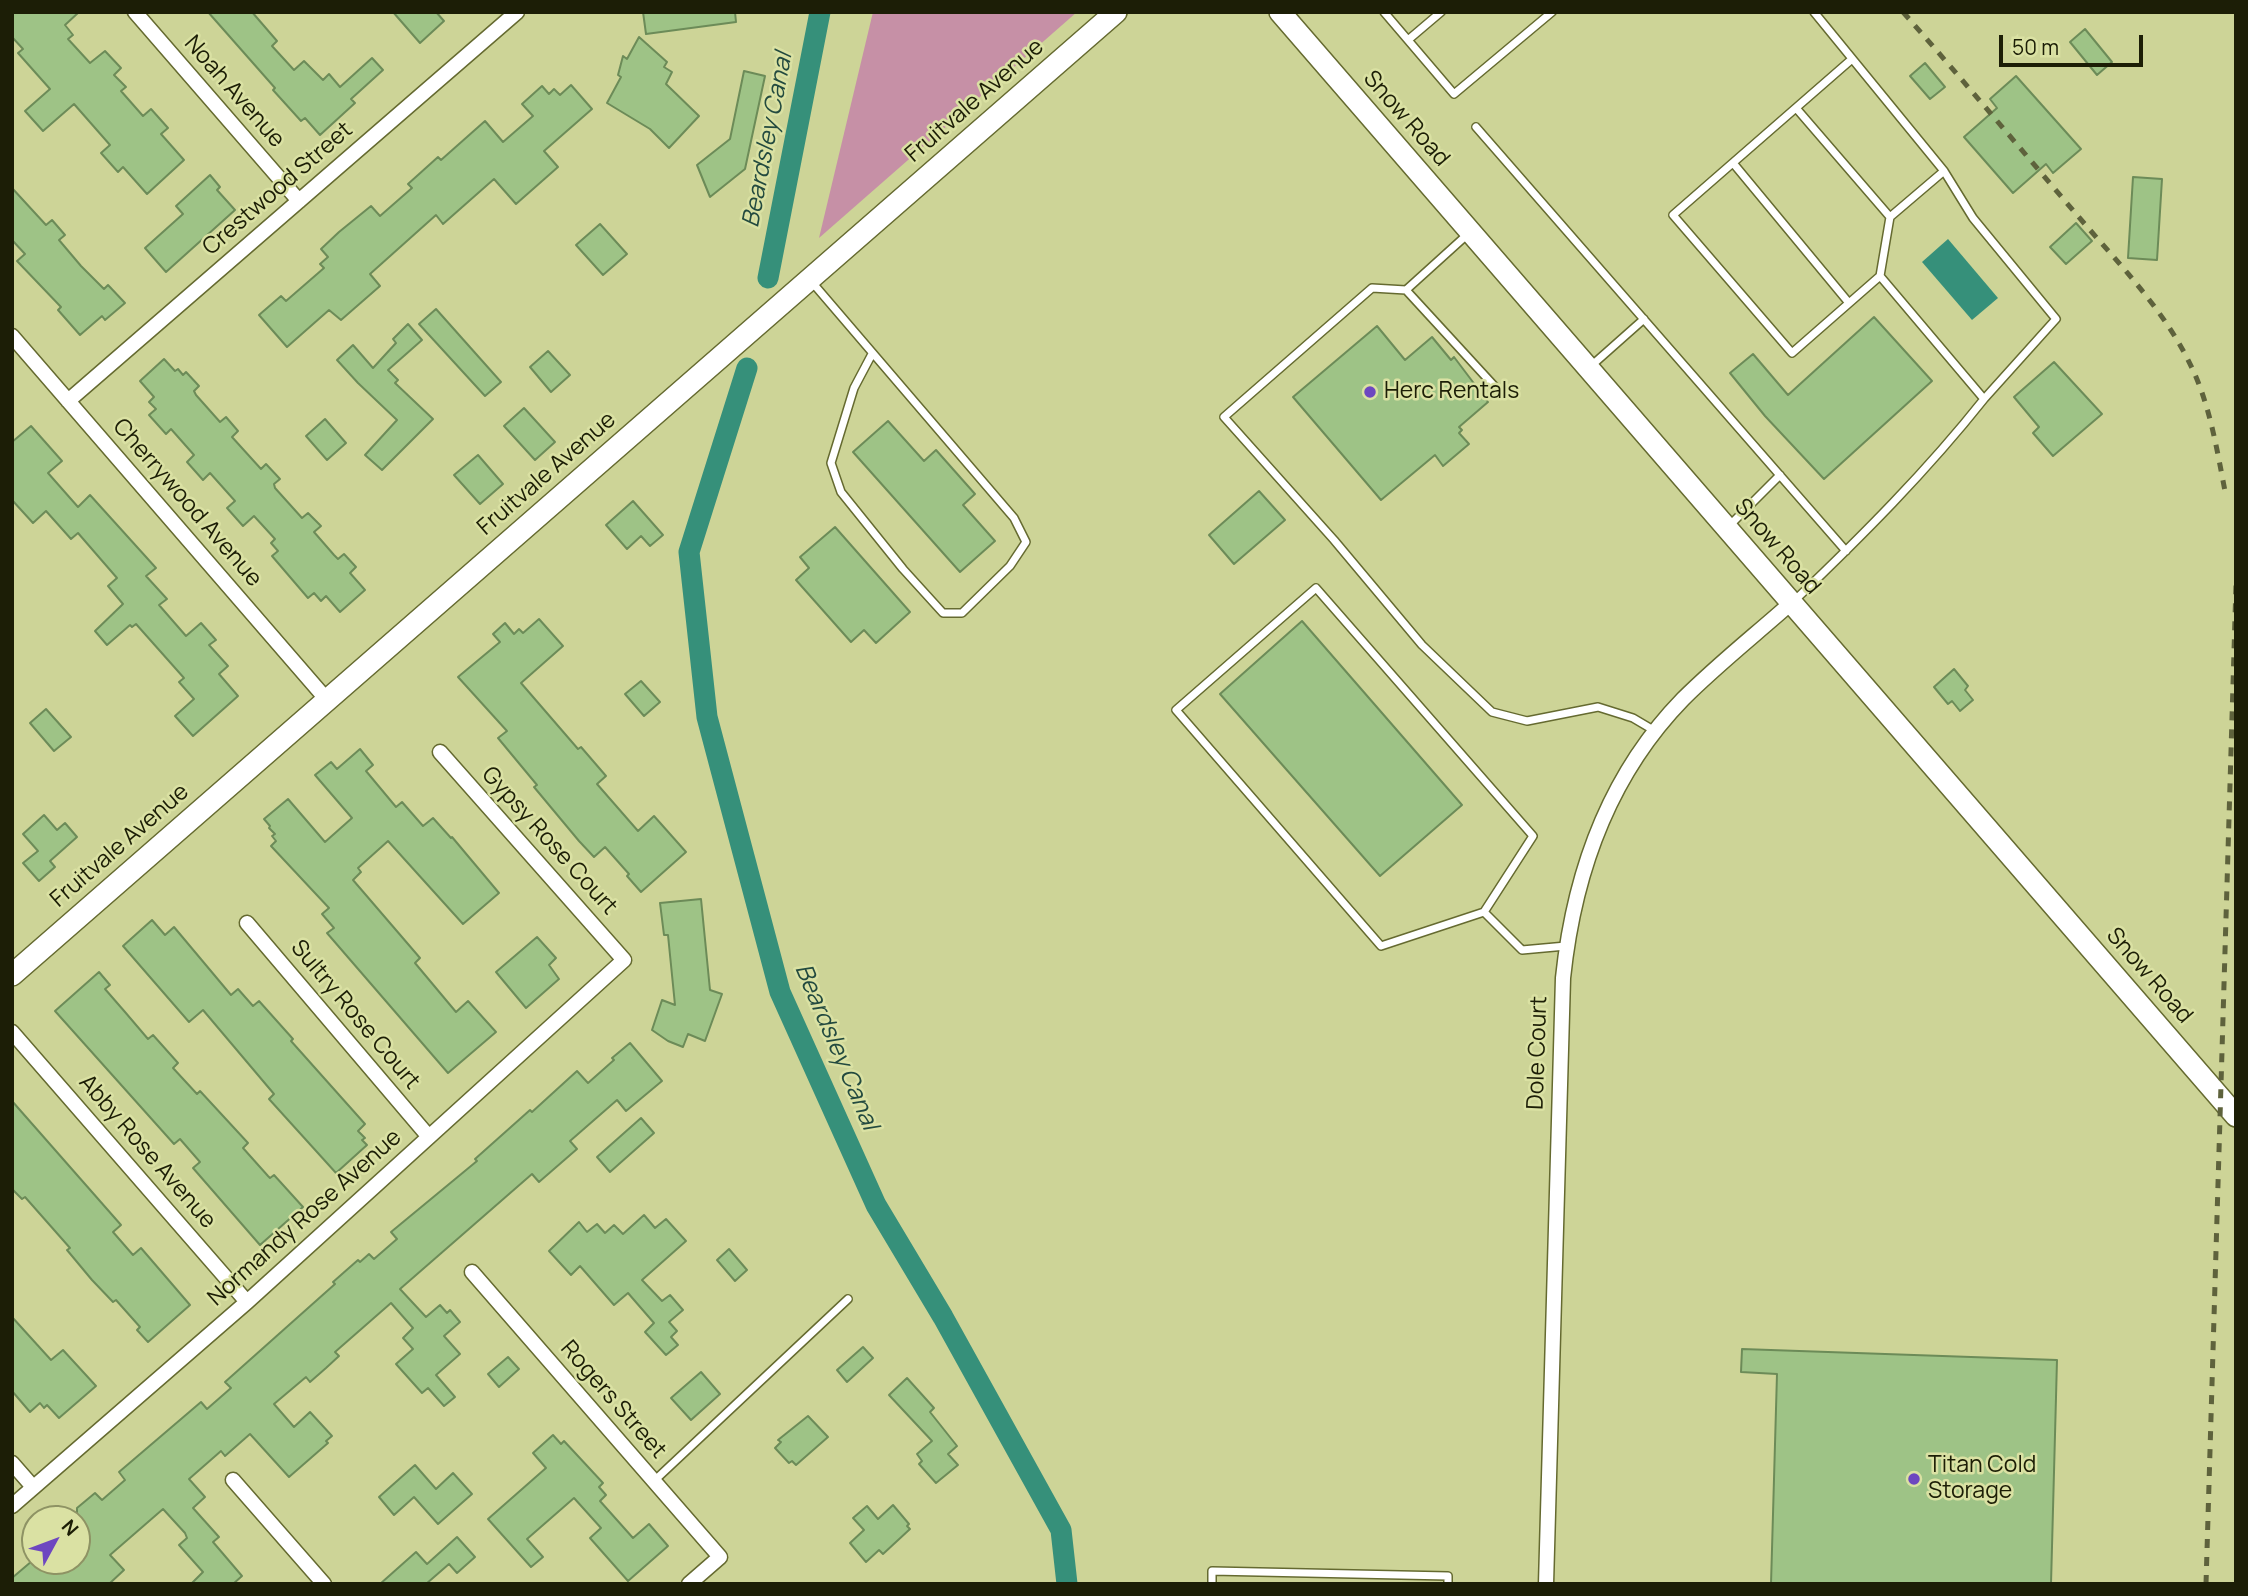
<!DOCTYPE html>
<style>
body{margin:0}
#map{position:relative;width:2248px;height:1596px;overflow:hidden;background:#cdd497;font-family:Manrope,sans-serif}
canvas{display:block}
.frame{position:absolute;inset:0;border:14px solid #1c1e06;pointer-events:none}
.north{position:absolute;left:21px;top:1505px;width:70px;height:70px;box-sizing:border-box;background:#dae1a3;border:2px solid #8e9364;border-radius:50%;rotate:49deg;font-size:19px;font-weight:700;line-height:28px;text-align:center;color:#1c1e06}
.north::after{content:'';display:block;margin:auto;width:24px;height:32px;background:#6d47c0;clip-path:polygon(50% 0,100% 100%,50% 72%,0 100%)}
.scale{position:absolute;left:1999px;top:35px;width:144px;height:32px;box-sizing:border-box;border:4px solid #1c1e06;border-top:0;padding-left:9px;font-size:21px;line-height:24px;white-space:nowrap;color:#1c1e06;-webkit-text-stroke:5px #dae1a3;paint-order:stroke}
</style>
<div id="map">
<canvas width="2248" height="1596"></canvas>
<div class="frame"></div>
<div class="north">N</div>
<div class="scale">50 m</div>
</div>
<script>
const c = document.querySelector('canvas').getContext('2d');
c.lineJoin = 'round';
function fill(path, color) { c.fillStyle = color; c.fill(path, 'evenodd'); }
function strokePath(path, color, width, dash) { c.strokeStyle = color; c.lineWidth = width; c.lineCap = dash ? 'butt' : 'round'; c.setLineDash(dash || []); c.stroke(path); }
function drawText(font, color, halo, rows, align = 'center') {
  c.font = font + ' Manrope,sans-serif'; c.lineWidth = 5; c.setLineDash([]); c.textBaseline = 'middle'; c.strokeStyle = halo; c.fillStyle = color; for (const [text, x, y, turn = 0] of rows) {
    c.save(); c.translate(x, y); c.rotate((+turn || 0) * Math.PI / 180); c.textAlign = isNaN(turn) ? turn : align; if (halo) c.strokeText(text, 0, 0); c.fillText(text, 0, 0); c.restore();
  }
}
const green = new Path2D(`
 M873,12H1077L819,238Z`);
const water = new Path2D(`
 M1948,239L1998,298L1972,320L1922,262Z`);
const canal = new Path2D(`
 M768,278L820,12
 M747,368L689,552L707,717L780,992L876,1205L943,1317L1061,1530L1067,1584`);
const building = new Path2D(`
 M12,12H79L65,25L73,35L68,39L90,63L105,51L121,68L114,75L126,87L121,91L143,116L151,109L168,128L161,134L184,160L147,194L123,167L118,172L101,153L110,145L74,104L43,131L25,111L50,89L18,53L23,49L12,37Z
 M208,12H252L277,41L272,46L294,70L304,61L323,80L329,74L340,87L372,58L383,70L351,99L355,103L320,135L305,118L301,121L273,90L275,88Z
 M393,12H436L444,21L420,43Z
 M643,12H735L736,22L646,34Z
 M2085,29L2112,62L2097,75L2070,42Z
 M639,37L667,62L664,67L672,72L666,84L699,116L669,148L650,129L607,103L621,77L618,75L623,56L627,59Z
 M1925,63L1945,87L1930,99L1910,76Z
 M744,71L765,76L745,169L710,197L697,165L730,139Z
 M2016,76L2081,149L2053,173L2046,164L2013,193L1964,137L1997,108L1990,99Z
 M571,85L592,109L544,151L558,167L516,204L494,179L443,224L436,215L370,274L380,286L341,320L329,310L287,347L259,315L281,296L286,301L324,268L320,264L328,257L321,249L339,232L371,206L380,216L412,188L408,184L438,157L441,160L485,121L503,142L533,116L522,104L542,86L549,94L554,89L560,95Z
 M210,175L220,187L217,190L235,210L166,272L145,248L183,214L176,206Z
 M2133,177L2162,179L2157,260L2128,258Z
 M12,188L46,225L52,220L65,235L59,240L81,266L104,289L108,285L125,303L105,320L102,316L80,335L58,310L61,307L17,261L25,254L12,240Z
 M2076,223L2092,241L2066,264L2050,247Z
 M600,224L627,254L603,275L576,245Z
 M436,309L501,382L485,396L419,324Z
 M1874,317L1932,381L1824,479L1765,416L1730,373L1753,354L1788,395Z
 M408,324L422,340L388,370L398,380L395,383L433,419L382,470L365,455L397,420L358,383L337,360L353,345L373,368L396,343L393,339Z
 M1377,326L1405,360L1432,337L1451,360L1454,357L1488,402L1459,427L1462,430L1459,433L1469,444L1443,466L1435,455L1381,500L1293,397Z
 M548,351L570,375L551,392L530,367Z
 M164,359L175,371L178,369L183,375L186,372L199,386L194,391L196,395L220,422L226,417L238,431L232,437L261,469L266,464L280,479L274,484L275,488L302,518L308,513L321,526L314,532L334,555L338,559L344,554L356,567L350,573L365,590L340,612L326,596L321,601L314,593L308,598L272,556L278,551L271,543L275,539L254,516L243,526L227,508L235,501L210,473L203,480L187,462L194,455L171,429L166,434L149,415L156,409L149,402L154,397L140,381Z
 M2054,362L2102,414L2053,456L2033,433L2039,427L2014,397Z
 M524,408L555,442L535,460L504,426Z
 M325,419L346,443L327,460L306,436Z
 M888,421L924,461L936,450L975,494L963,505L995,541L960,572L853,452Z
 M31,426L62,461L48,473L78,507L90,495L156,568L146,576L167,599L159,605L186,636L201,623L216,640L209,645L228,666L219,674L238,696L193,736L175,716L194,699L179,682L184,678L136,624L132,627L130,625L107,645L95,631L123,604L108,586L117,578L78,533L71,539L46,511L33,523L12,500V442Z
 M478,455L503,484L480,504L454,475Z
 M1259,491L1285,520L1234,564L1209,535Z
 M633,501L663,535L650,546L641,536L627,549L606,525Z
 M835,527L910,612L876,643L864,630L851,642L796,580L809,568L800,557Z
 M539,619L563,646L521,683L578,749L581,747L606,776L597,784L638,831L654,816L686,852L641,892L627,876L629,874L605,847L594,857L579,841L534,787L537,785L498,738L507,731L458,677L500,642L493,634L505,623L514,634L519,629L523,633Z
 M1302,621L1462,805L1380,876L1220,694Z
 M1954,669L1968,686L1965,690L1973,700L1960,711L1952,701L1948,704L1934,687Z
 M641,681L660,702L644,716L625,694Z
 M46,709L71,737L54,751L30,723Z
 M360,749L373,765L366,771L396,807L402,802L423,826L433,818L451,838L452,837L499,893L463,924L388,841L358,868L361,872L353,880L420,958L415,963L456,1012L468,1001L496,1032L448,1073L327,933L334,928L322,914L329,908L271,846L276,841L272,836L275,834L269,828L270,826L264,819L288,799L325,842L352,818L315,775L331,762L337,769Z
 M44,815L57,830L65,823L77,837L50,861L55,867L39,881L23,863L38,851L23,834Z
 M701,899L710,990L722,994L705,1041L688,1034L683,1047L668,1041L652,1030L662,1000L675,1005L668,935H664L660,903Z
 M152,920L165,935L174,927L231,995L238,989L253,1006L259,1001L293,1039L291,1041L365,1124L358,1131L365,1138L362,1140L367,1145L336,1173L269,1099L274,1094L203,1010L189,1022L123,946Z
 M537,937L556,958L549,965L559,979L526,1008L496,972Z
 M99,972L110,985L105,989L125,1012L148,1039L153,1035L178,1063L173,1068L197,1094L200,1091L248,1143L243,1148L268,1176L270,1178L274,1175L303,1207L260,1245L193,1168L200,1162L180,1139L174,1144L55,1011Z
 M630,1043L662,1081L626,1111L617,1100L570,1141L577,1149L539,1182L532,1174L400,1289L426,1317L440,1305L447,1313L450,1310L460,1322L444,1336L460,1354L436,1375L455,1397L444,1406L428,1388L422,1393L396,1364L413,1349L403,1338L413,1328L391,1303L335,1352L339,1356L326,1368L310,1382L306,1377L274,1404L294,1427L310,1412L332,1436L326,1441L328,1443L289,1477L250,1434L225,1456L221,1451L189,1479L205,1497L193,1508L219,1537L213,1542L242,1576L233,1584H191L203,1572L179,1545L187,1538L185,1533L163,1509L110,1555L124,1570L109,1584H12V1578L32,1561H77V1508L95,1493L102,1500L125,1480L119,1472L201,1402L207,1409L231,1388L225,1382L335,1284L333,1282L358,1260L360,1262L369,1254L374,1259L397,1239L391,1232L477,1161L475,1159L530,1110L532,1112L577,1071L588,1083L614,1060L612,1058Z
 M12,1101L121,1225L113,1232L133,1255L141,1248L190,1305L148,1342L137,1330L140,1327L116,1300L113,1302L92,1280L67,1250L70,1248L25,1197L22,1199L12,1189Z
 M641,1118L654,1133L610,1172L597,1157Z
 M644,1215L655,1228L666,1219L686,1241L642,1280L662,1301L670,1295L683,1310L669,1322L677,1331L671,1337L678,1345L666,1355L645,1332L654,1323L628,1293L614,1305L580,1266L571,1275L549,1251L579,1222L587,1232L597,1224L605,1233L614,1225L623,1234Z
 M729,1249L747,1270L735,1281L717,1260Z
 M12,1317L51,1360L63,1350L96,1386L59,1418L47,1405L44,1408L40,1403L30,1412L12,1391Z
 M863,1347L873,1358L847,1382L837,1370Z
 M1742,1349L2057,1360L2051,1584H1771L1777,1374L1741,1372Z
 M508,1357L519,1369L499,1387L488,1374Z
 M701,1372L720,1394L691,1420L671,1398Z
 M907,1378L934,1408L930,1412L957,1446L948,1454L958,1465L936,1483L919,1464L922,1461L917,1454L932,1441L889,1395Z
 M808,1416L828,1437L796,1465L792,1461L789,1463L775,1448L781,1442L778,1440Z
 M553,1435L561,1444L564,1441L603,1483L599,1487L606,1495L600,1501L633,1538L649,1524L668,1546L628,1581L590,1538L601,1528L574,1498L527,1539L543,1557L531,1567L488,1519L546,1468L533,1453Z
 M415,1465L436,1489L453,1473L472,1494L438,1524L414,1497L394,1515L379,1497Z
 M893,1505L909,1524L907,1526L910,1529L883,1554L879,1550L866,1562L850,1543L864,1530L853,1518L867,1506L878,1519Z
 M457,1537L475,1557L457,1573L449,1564L426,1584H380L416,1552L427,1564Z`);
const lane = new Path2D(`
 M1384,12L1454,94L1552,12
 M1814,12L1944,171L1973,218L2056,319L1984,399
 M1408,40L1441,12
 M1852,59L1673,215L1792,353L1880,276L1890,217L1944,171
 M1796,108L1890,217
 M1476,127L1846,551
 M1733,163L1849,303
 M1469,233L1406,290L1497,389
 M811,281L1014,518L1026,542L1010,566L962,613H943L903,569L841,492L831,463L854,388L872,354
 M1406,290L1372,288L1224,417L1334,540L1422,645L1492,712L1527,721L1598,707L1633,718L1655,731
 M1591,366L1644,319
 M1728,527L1780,475
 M1794,601C1862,536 1926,472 1984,399L1880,276
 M1484,912L1381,946L1176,710L1316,588L1533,836L1484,912L1522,950L1566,946
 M654,1481L848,1299
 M1212,1584V1571L1448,1576V1584`);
const street = new Path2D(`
 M135,12L299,201
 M12,336L327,700
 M68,401L517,12
 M247,923L429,1137
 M12,1032L247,1302
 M472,1272L720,1557L689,1584
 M12,1463L33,1487
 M233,1480L324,1584
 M12,1506L247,1302L624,960L440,752
 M1546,1584L1563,978C1574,873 1608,776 1683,699C1717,665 1755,635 1791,603`);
const secondary = new Path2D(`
 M1280,12L2236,1116
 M12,975L1116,12`);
const rail = new Path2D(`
 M1903,12C1962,79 2019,147 2077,215C2118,263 2165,310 2192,368C2210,406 2217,450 2225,491
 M2206,1584L2236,585`);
const markers = [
 [1370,392,7,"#6d47c0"],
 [1914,1479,7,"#6d47c0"]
];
const streetNames = [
 ["Noah Avenue",234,92,49],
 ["Fruitvale Avenue",975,101,-41],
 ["Snow Road",1406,119,49],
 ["Crestwood Street",278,189,-41],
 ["Fruitvale Avenue",547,474,-41],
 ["Cherrywood Avenue",187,503,49],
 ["Snow Road",1777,547,49],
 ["Gypsy Rose Court",549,841,48],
 ["Fruitvale Avenue",120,846,-41],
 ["Snow Road",2149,976,49],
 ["Sultry Rose Court",355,1015,50],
 ["Dole Court",1538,1053,-88],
 ["Abby Rose Avenue",147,1152,49],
 ["Normandy Rose Avenue",305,1218,-42],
 ["Rogers Street",613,1400,49]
];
const poiNames = [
 ["Herc Rentals",1384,392],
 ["Titan Cold",1928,1466],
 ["Storage",1928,1492]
];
const waterNames = [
 ["Beardsley Canal",768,140,-79],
 ["Beardsley Canal",836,1047,67]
];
fill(green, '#c690a6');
fill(water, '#36907a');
strokePath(canal, '#36907a', 21);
fill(building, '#9ec386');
strokePath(building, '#6c8b58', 2);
strokePath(lane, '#656a30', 10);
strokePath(street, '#656a30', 17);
strokePath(secondary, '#656a30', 24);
strokePath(lane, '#fff', 7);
strokePath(street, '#fff', 14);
strokePath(secondary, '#fff', 21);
strokePath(rail, '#5e623c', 5, [9, 9]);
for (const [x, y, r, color] of markers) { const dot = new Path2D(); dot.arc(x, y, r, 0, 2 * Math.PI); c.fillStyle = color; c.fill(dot); strokePath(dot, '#dae1a3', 2.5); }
drawText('23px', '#1c1e06', '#dae1a3', streetNames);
drawText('23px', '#1c1e06', '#dae1a3', poiNames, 'left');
drawText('italic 24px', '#234a3f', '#dae1a3', waterNames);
</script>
